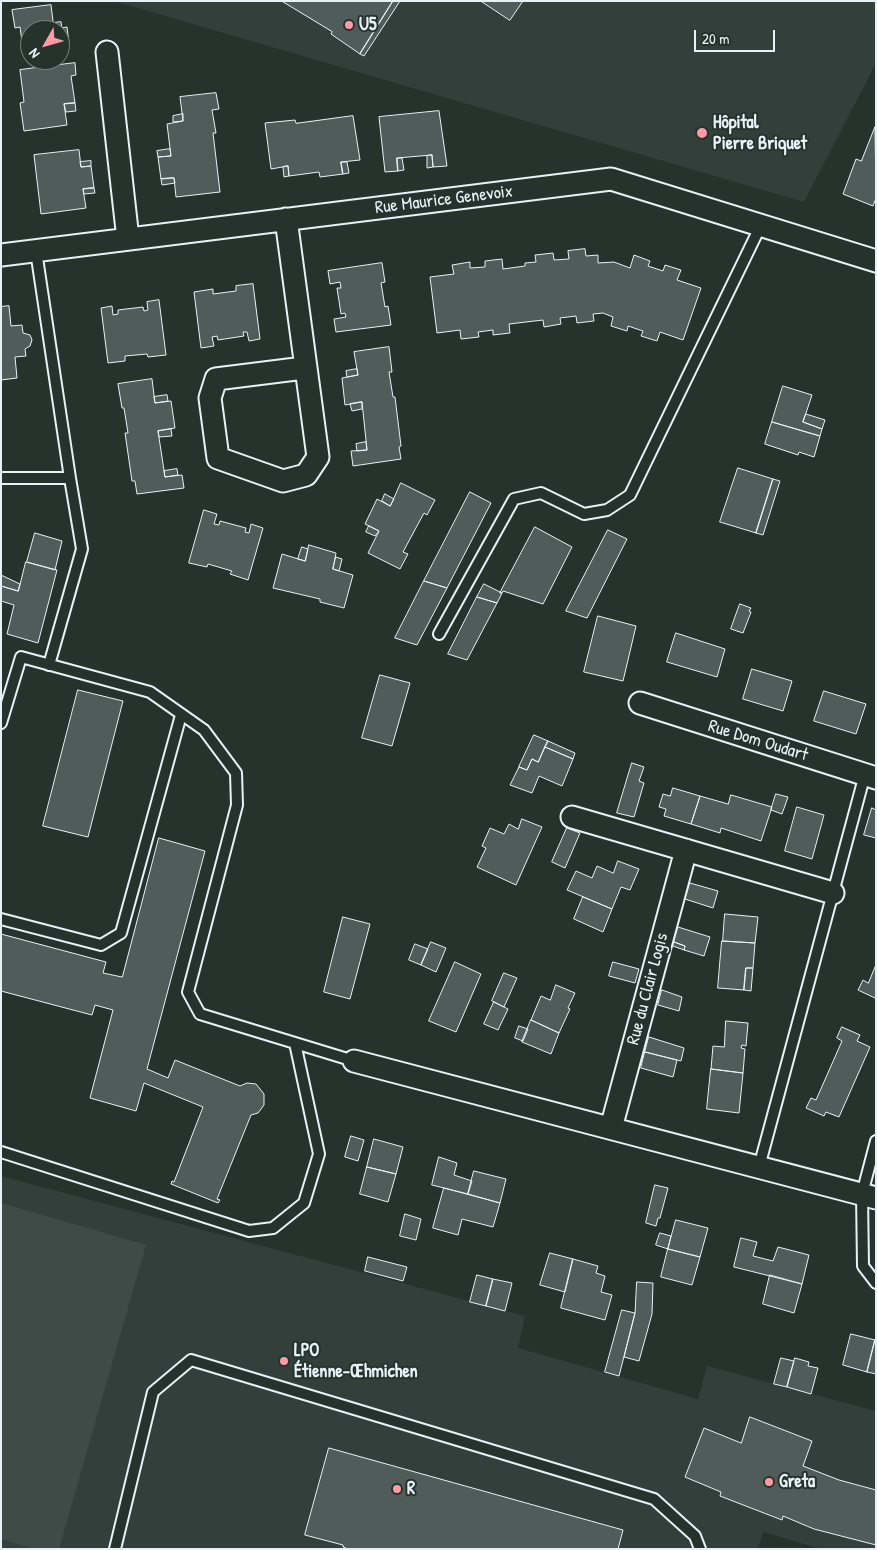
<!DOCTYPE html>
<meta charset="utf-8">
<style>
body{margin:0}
#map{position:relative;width:877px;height:1550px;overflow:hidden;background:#26332d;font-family:"Patrick Hand",sans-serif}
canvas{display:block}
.frame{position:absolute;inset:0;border:2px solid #e8f1f8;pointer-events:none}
.north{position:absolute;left:20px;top:20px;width:50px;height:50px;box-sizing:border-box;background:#26332d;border:1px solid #747f7e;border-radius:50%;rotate:232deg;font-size:14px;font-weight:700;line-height:20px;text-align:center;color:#e8f1f8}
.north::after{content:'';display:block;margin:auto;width:18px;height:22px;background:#ff9aa2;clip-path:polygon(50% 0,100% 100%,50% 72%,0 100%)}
.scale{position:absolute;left:694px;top:30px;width:81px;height:22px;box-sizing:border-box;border:2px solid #e8f1f8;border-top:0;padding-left:6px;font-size:15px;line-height:18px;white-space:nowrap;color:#e8f1f8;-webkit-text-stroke:4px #26332d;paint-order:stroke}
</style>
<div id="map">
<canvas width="877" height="1550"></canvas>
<div class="frame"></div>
<div class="north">N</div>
<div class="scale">20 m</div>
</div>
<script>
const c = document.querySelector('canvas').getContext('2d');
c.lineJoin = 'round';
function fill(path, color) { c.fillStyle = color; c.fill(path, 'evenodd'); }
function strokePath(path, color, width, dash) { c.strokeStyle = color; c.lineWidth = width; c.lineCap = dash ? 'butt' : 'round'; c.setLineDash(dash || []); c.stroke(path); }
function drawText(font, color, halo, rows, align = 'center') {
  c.font = font + ' "Patrick Hand",sans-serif'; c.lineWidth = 4; c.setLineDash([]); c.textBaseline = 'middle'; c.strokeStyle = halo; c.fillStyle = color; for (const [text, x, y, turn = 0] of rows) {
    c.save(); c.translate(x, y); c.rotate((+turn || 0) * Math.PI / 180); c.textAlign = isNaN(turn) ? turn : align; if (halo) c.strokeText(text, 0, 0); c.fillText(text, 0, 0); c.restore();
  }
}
const built = new Path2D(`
 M114,1H876V63L804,202Z
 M1,1176L525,1316L518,1348L698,1399L707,1366L876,1411V1549H821L763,1532L758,1549H1Z`);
const green = new Path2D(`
 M1,1203L146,1245L59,1549H33L1,1539Z`);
const building = new Path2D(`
 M282,1H393L360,54L331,34L332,32Z
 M393,1H400L364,56L360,54Z
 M481,1H523L510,20Z
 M51,5L54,29L67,27L69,43L60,44V30H30V48L23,49L20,27L15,28L12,10Z
 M61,22L62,28L54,29L53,23Z
 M75,63L76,75L71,76L75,103L64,104L67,125L24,131L20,103L24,102L20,70Z
 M216,93L219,109L212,110L216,133H213L220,192L176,197L174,178L161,179L158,157L171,156L167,124L183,121L180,97Z
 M75,103L76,111L66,112L64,104Z
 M439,111L447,166L433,167L432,155L397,158L398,171L385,172L379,117Z
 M183,114V121L173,122V116Z
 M353,116L360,160L341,162L343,174L320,177L319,172L289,176L288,166L271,169L265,123L295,120L296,123Z
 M875,127L876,198L873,206L843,194L856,159L861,161Z
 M170,149L171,156L158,157L157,151Z
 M79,150L81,167L91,166L94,188L83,189L86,208L41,214L34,155Z
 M432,155L433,167L427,168V156Z
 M397,158H402L404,170L398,171Z
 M91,161V166L81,167L80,162Z
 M341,162H347L349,173L343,174Z
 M288,166L289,176L284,177L283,167Z
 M174,178L175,183L162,185L161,179Z
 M94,188L95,193L84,194L83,189Z
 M585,249L586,256L598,255V263L614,262L630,268L634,255L650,261L648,266L663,271L665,265L681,270L677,280L701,288L683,340L660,332L657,341L641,336L643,331L628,326L627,331L611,326L613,317L603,313L593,314L594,321L577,323L576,316L560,318L561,324L544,327L543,320L509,324L510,333L493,335V330L478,332L479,337L461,339L460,330L437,333L430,277L454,274L452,265L470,262V268L485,267V261L502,259L503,269L525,266V263L536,262L535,255L553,253L554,260L569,259L568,251Z
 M382,263L385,282L381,283L385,307L388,306L391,325L336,332L334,319L346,317L345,313L341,314L337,288H341L340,282L330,284L328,271Z
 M253,284L260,339L249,341L247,332H243L244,336L218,340L217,336L212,337L214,346L201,348L194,292L213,289V294L236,291V286Z
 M159,300L166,355L148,357L147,354L125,356V361L108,363L101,308L112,306L113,315L118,314V310L143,307L144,311L148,310L147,302Z
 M9,306L11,326L22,325L23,333L30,335L32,340L30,346L25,349L26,356L15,357L17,378L1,380V307Z
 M389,347L392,372H389L393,397H395L401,446L399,447L401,459L353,466L351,451L367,450L362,402L345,405L342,378L358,375L354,352Z
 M357,369L358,375L347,377L346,371Z
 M152,379L155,403L171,401L175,428L158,431L165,477L182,475L184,488L137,494L135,481H132L125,433H128L124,408H122L118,384Z
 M783,386L812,395L803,422L822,429L820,436L772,422Z
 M167,395L168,401L155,403L154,397Z
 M362,402V409L352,411L350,404Z
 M806,414L825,420L822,429L803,422Z
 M772,422L820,436L814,457L799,452L798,455L765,444Z
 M171,429L172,436L159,437L158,431Z
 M366,442L367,450L357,451L356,444Z
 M738,468L773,479L756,533L720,522Z
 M177,469L178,475L165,477L164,471Z
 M773,479L780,481L763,535L756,533Z
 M401,483L435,500L427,515L424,513L403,552L408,554L400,569L368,553L379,531L365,524L377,499L390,506Z
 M470,492L491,503L447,588L424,581Z
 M385,494L394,499L390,506L382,501Z
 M204,510L217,514L214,524L219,525L220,521L246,528L245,532L249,533L251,524L263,528L248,580L230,574L232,571L208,564L207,567L189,563Z
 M369,526L379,531L375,536L366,532Z
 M535,527L572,547L543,604L503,591L502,593H500Z
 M608,530L627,539L587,618L566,611Z
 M35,533L62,541L55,570L27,562Z
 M309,545L336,553L333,569L353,575L344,608L320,602V599L273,588L282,554L305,561Z
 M302,547L308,549L305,561L298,559Z
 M336,557L342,559L339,571L333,569Z
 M26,562L57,570L38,643L7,634L14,605L1,601V586L18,591Z
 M1,575L20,584L18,591L1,586Z
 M424,581L447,588L417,645L395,638Z
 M484,584L502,593L497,603L477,597Z
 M477,597L497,603L467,660L448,654Z
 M740,604L751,608L749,611L751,612L743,633L731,629Z
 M598,616L636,626L623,681L584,672Z
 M676,633L725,649L717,677L667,662Z
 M752,669L792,681L783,711L743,699Z
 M380,675L410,683L392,746L362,738Z
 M78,690L123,701L88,837L43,826Z
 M824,691L866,704L856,734L814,721Z
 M534,735L548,741L538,762L532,759L527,770L519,767Z
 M548,741L575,753L573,759L545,747Z
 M545,747L573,759L562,786L539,776L532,793L510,785L519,767L527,770L532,759L538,762Z
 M632,763L644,767L639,781L644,783L634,817L617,813Z
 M673,788L700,796L691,824L664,816L666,809L659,807L663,794L670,796Z
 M776,794L788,797L782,814L771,810Z
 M731,795L772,807L761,841L721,828L720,833L691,824L700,796L728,804Z
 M797,807L824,815L812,859L785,851Z
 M872,808L876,810V838L864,835Z
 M522,819L542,827L516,885L477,867L486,848L482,846L490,828L504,834L509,824L518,829Z
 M567,828L580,833L565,868L552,862Z
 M159,838L205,851L147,1069L168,1078L175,1060L240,1086L247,1083L256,1084L264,1094V1105L258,1113L251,1115L217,1199L220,1200L218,1203L171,1184L172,1181L174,1182L203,1107L144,1083L136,1111L90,1098L113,1010L95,1005L92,1015L1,991V934L106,962L103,973L122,977Z
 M618,861L639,869L630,890L621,887L612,909L567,890L576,871L592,878L597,866L613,873Z
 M690,883L718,891L713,908L685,899Z
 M583,897L612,909L603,932L574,919Z
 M725,914L758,917L755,943L723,941Z
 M343,917L370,924L350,999L324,992Z
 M678,927L710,937L704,956L684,950L685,946L674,942Z
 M722,941L755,943L753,968H746L744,990L718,988Z
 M431,942L446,948L436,972L421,965Z
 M674,942L685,946L684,950L673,946Z
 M415,944L428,949L421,965L409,960Z
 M455,962L481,974L456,1032L429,1021Z
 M613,962L639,969L635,983L609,976Z
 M876,965V998H875L858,990L863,980L868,983Z
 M746,968H753L751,991L744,990Z
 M504,973L517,978L504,1007L492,1001Z
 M556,985L575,993L568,1008L570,1009L559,1033L531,1020L541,996L550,1000Z
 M662,990L682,997L679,1011L658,1005Z
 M494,1002L508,1009L498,1030L484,1024Z
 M531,1020L559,1033L551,1054L522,1042Z
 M726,1021L748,1023L746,1046L742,1045L741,1048L745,1049L743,1073L711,1069L713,1046L724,1047Z
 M519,1026L528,1029L523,1041L515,1038Z
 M842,1027L860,1035L857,1041L870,1047L839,1117L826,1112L824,1116L806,1108L811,1098L816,1100L842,1041L837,1038Z
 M649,1037L684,1048L681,1061L645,1052Z
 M645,1052L677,1060L673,1077L641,1068Z
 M711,1069L743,1073L739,1113L707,1109Z
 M351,1136L364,1140L358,1161L345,1157Z
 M374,1139L403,1147L396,1174L367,1167Z
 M439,1157L457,1163L454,1175L472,1181L468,1194L432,1185Z
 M367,1167L396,1174L388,1202L360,1194Z
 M474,1171L506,1179L500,1203L468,1194Z
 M655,1185L668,1188L660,1218H658L656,1226L646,1223Z
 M444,1188L500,1203L493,1227L462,1219L458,1235L433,1228Z
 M405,1214L421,1219L416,1240L400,1236Z
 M676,1220L708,1228L700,1257L668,1249Z
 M660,1233L671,1236L668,1249L656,1245Z
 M741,1238L757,1242L753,1256L773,1261L778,1247L809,1255L802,1284L734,1267Z
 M668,1249L700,1257L692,1285L661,1277Z
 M550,1253L573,1259L565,1292L540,1285Z
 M368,1257L407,1267L403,1281L365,1271Z
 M573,1259L598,1266L596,1273L605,1276L601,1292L612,1295L605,1320L561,1308Z
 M477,1275L493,1279L486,1306L470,1302Z
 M770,1275L802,1284L794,1313L763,1304Z
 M493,1279L512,1283L505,1311L486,1306Z
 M637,1282L653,1283L652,1314L639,1361L624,1357L635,1313Z
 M622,1310L635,1313L619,1376L605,1372Z
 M851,1334L875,1340L867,1372L843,1365Z
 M875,1340L876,1341V1374L867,1372Z
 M781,1358L794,1361L787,1387L774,1384Z
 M795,1358L809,1362L808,1366L818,1368L811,1394L787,1387Z
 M750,1417L812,1441L803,1466L839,1480L876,1490V1545L814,1529L783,1516L782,1520L720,1496L721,1492L685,1477L704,1428L741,1443Z
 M329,1448L623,1530L618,1549H348L343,1547V1545L305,1535Z`);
const lane = new Path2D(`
 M1,478H70L36,251
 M439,634L514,499L541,493L584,514L607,510L630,495L761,225
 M49,665L82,549L70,478
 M1,723L21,657L150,692L204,730L236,773L237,805L188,992L200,1014L354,1061
 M1,919L101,945L121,933L181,715
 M876,1141L862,1194L863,1266L876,1283
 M1,1152L249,1231L273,1228L304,1203L319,1154L295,1043
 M759,1167L865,774
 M115,1549L153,1392L191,1360L654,1499L695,1536L700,1549`);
const street = new Path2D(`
 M107,52L128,239
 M286,219L318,457L306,475L283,481L218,458L210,398L216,379L304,368
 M1,255L611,179L876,261
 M640,703L876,778
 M572,817L833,893
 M354,1061L876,1198
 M611,1128L686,850`);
const markers = [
 [349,25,5,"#ff9aa2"],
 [702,133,6,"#ff9aa2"],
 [284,1361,5,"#ff9aa2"],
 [769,1482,5,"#ff9aa2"],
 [397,1489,5,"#ff9aa2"]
];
const poiNames = [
 ["U5",359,25],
 ["Hôpital",713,123],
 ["Pierre Briquet",713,144],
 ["LPO",294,1351],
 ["Étienne-Œhmichen",294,1372],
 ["Greta",779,1482],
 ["R",407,1489]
];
const streetNames = [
 ["Rue Maurice Genevoix",444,200,-7],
 ["Rue Dom Oudart",758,741,17],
 ["Rue du Clair Logis",648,989,-75]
];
fill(built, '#333f3a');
fill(green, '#3e4b47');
fill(building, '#505c59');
strokePath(building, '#e8f1f8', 1);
strokePath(lane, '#e8f1f8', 14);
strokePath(street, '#e8f1f8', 25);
strokePath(lane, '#26332d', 10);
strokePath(street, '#26332d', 21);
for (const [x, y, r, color] of markers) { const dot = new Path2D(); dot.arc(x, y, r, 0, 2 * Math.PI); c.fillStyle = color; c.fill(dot); strokePath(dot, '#26332d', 2); }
drawText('bold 18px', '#e8f1f8', '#26332d', poiNames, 'left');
drawText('18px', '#e8f1f8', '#26332d', streetNames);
</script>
